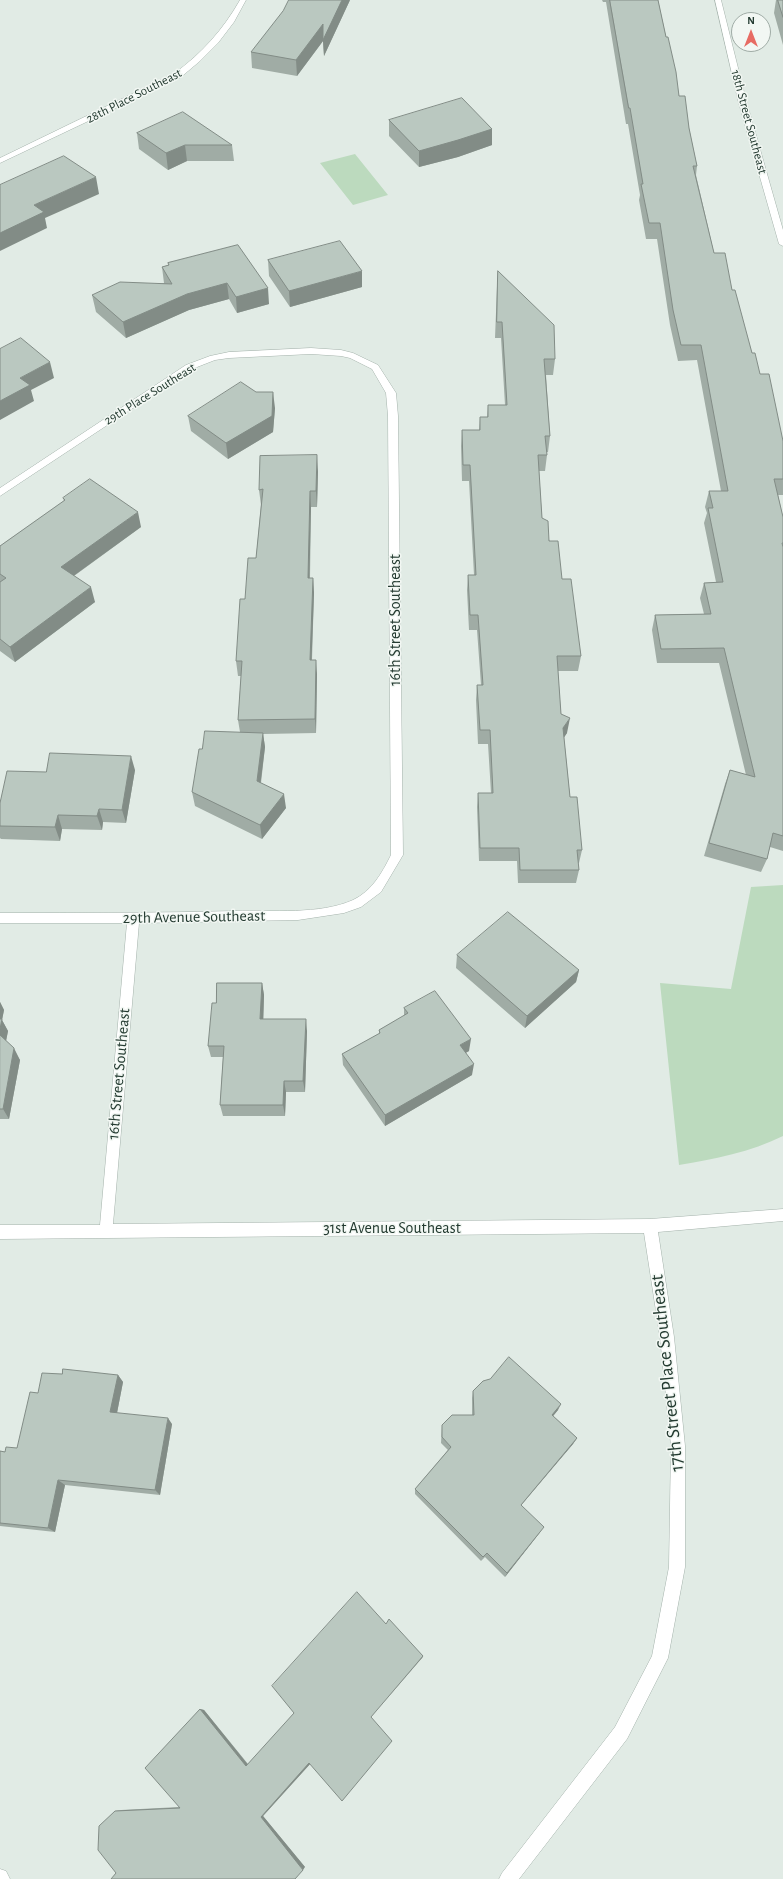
<!DOCTYPE html>
<style>
body{margin:0}
#map{position:relative;width:783px;height:1879px;overflow:hidden;background:#e1ebe5;font-family:"Alegreya Sans",sans-serif}
canvas{display:block}
.north{position:absolute;left:731px;top:12px;width:40px;height:40px;box-sizing:border-box;background:#f2f7f3;border:1px solid #9faba5;border-radius:50%;rotate:0deg;font-size:11px;font-weight:700;line-height:16px;text-align:center;color:#233a30}
.north::after{content:'';display:block;margin:auto;width:14px;height:18px;background:#e76b63;clip-path:polygon(50% 0,100% 100%,50% 72%,0 100%)}
</style>
<div id="map">
<canvas width="783" height="1879"></canvas>
<div class="north">N</div>
</div>
<script>
const c = document.querySelector('canvas').getContext('2d');
c.lineJoin = 'round';
function fill(path, color) { c.fillStyle = color; c.fill(path, 'evenodd'); }
function strokePath(path, color, width, dash) { c.strokeStyle = color; c.lineWidth = width; c.lineCap = dash ? 'butt' : 'round'; c.setLineDash(dash || []); c.stroke(path); }
function drawText(font, color, halo, rows, align = 'center') {
  c.font = font + ' "Alegreya Sans",sans-serif'; c.lineWidth = 3; c.setLineDash([]); c.textBaseline = 'middle'; c.strokeStyle = halo; c.fillStyle = color; for (const [text, x, y, turn = 0] of rows) {
    c.save(); c.translate(x, y); c.rotate((+turn || 0) * Math.PI / 180); c.textAlign = isNaN(turn) ? turn : align; if (halo) c.strokeText(text, 0, 0); c.fillText(text, 0, 0); c.restore();
  }
}
const green = new Path2D(`
 M355,154L388,195L353,205L320,163Z
 M783,885V1136C751,1152 714,1159 679,1165L660,983L731,989L751,887Z`);
const minor = new Path2D(`
 M240,0H246L234,22L218,43L200,61L181,77L0,163V158L175,73C202,53 223,30 240,0Z
 M715,0H721L746,100L783,230V246L779,244L738,100Z
 M311,348L341,350L353,353L378,365L396,393L398,416L403,855L381,892L361,907L344,913L298,920L139,923L113,1224L650,1219L783,1209V1221L658,1232L674,1337L685,1446V1567L668,1658L627,1739L519,1879H499L502,1873L615,1727L652,1656L669,1567L671,1446L660,1337L644,1233L0,1239V1225H100L127,923H0V913C79,913 157,913 236,911C271,910 320,915 353,900C372,891 382,873 391,855L388,416L386,393L372,369L350,358L341,356L311,354L229,358L215,360L192,369L0,496V488L186,365L210,356L229,352Z
 M0,1869L6,1871L10,1879H0Z`);
const wall = new Path2D(`
 M350,0L324,56L323,41L297,76L252,68L251,52Z
 M602,0H658L679,96L689,128L697,166L696,175L714,253L732,290L752,353L783,441V495H778L783,517V851L770,847L767,859L761,872L704,856L725,784L730,770L746,775L719,663H657L652,630L655,615L704,614L700,598L704,583L716,582L704,523L707,513L705,507L709,491H721L697,360L678,361L670,325L657,239H646L639,200L640,195L628,124H626L606,2H603Z
 M776,0H783V45L774,13Z
 M389,120L492,129V145L458,157L419,167L389,136Z
 M137,133L232,145L234,161H187L168,170L139,149Z
 M238,245L269,304L237,313L229,299L189,310L126,338L96,312L92,295L164,283L162,267L168,265V263Z
 M268,260L362,287L290,307L269,276Z
 M498,271L555,359L553,375H546L550,436L548,452H546L547,455L545,471H539L542,518L562,579L581,656L578,671H558L561,714L567,733L564,737L570,797L582,850L579,863H578L579,870L576,883H518L517,861H479L477,807L478,793H491L488,744H478L476,700L477,685H481L477,630H469L467,590L468,575H474L469,481H462L461,446L462,430H479L480,417H487L488,405H505L501,338H495L497,287Z
 M275,408L273,432L228,459L191,431L188,416Z
 M318,471L317,507H311L310,578H313L314,593L312,660L317,674L316,733L263,734L265,747L261,783L286,808L262,839L195,806L192,792L202,749L240,732L238,720L241,676H238L236,661L245,599L256,558L261,505L259,490Z
 M63,498L141,527L74,576L95,602L15,662L0,651V546L64,501Z
 M135,770L126,823L103,822L102,830L62,829L60,841L1,839L0,838V803L46,772Z
 M457,955L579,970L576,982L525,1028L456,968Z
 M262,983L264,995L263,1019L307,1031L305,1092H286L285,1116H223L220,1105L223,1057H211L208,1046L216,1003Z
 M0,1002L4,1010L2,1020L8,1031L6,1041L20,1060L9,1119H0Z
 M404,1008L469,1051L466,1053L472,1075L385,1126L343,1065L342,1054L379,1034V1030L404,1016Z
 M62,1374L118,1375L123,1382L117,1413L172,1424L160,1495L65,1485L55,1532L0,1526V1451L5,1452L17,1448Z
 M473,1391L558,1410L553,1416L577,1438L573,1444L521,1505L541,1531L505,1577L485,1557L481,1561L415,1494V1489L448,1450L441,1443L442,1425L472,1415V1398Z
 M386,1624L423,1656L422,1658L310,1764L263,1816L305,1867L116,1873L115,1811L121,1810L179,1807L200,1709L204,1710L248,1764Z`);
const shadedWall = new Path2D(`
 M342,0H350L324,56L323,41L297,76L296,60L323,24Z
 M492,129V145L458,157L419,167V151Z
 M185,145L187,161L168,170L166,153Z
 M96,177L99,194L45,218L47,228L0,251V233L34,205Z
 M362,271V287L290,307L289,291Z
 M227,283L229,299L189,310L126,338L123,322L187,294Z
 M268,288L269,304L237,313L236,297Z
 M50,362L54,378L31,390L34,401L0,420V401L20,378Z
 M273,392L275,408L273,432L228,459L226,443Z
 M317,455L318,471L317,507L316,491Z
 M310,491L311,507L309,593L308,578Z
 M138,512L141,527L65,582L61,567Z
 M313,578L314,593L311,674L310,660Z
 M91,587L95,602L15,662L10,647Z
 M316,660L317,674L316,733L315,719Z
 M570,718L567,733L561,742L563,728Z
 M263,733L265,747L259,795L257,781Z
 M131,756L135,770L126,823L122,810Z
 M284,794L286,808L262,839L260,825Z
 M99,809L103,822L102,830L97,816Z
 M58,815L62,829L60,841L55,827Z
 M579,970L576,982L525,1028L527,1016Z
 M262,983L264,995L263,1031L260,1019Z
 M0,1002L4,1010L2,1020L8,1031L5,1046L0,1036Z
 M306,1019L307,1031L305,1092L303,1081Z
 M471,1039L469,1051L459,1056L460,1045Z
 M14,1048L20,1060L9,1119L3,1109Z
 M474,1064L472,1075L385,1126V1115Z
 M284,1081L286,1092L285,1116L283,1105Z
 M118,1375L123,1382L116,1418L110,1412Z
 M561,1404L558,1410L549,1421L552,1415Z
 M168,1418L172,1424L160,1495L155,1490Z
 M577,1438L573,1444L518,1509L521,1505Z
 M58,1480L65,1485L55,1532L48,1528Z
 M544,1527L541,1531L505,1577L507,1573Z
 M423,1656L422,1658L371,1717Z
 M200,1709L204,1710L249,1766H246Z
 M309,1763H311L263,1816L305,1867L303,1870L261,1817Z`);
const building = new Path2D(`
 M289,0H342L323,40V24L296,60L251,52L283,11Z
 M610,0H658L666,37H668L676,72L679,96H685L689,128L697,166H693L714,253H725L732,290H735L752,353H755L760,374H769L783,441V479H774L783,517V543H782L783,547V836L773,833L767,859L709,843L730,770L755,777L724,648L661,649L655,615L711,614L704,583L723,582L708,508H713L709,491H728L701,345H681L673,310L660,223H649L641,184H643L630,108H629Z
 M778,0H783V17Z
 M462,98L492,129L458,140L419,151L389,120Z
 M183,112L232,145H185L166,153L137,133Z
 M64,156L96,177L34,205L44,212L0,233V185Z
 M340,241L362,271L289,291L268,260Z
 M238,245L268,288L236,297L227,283L187,294L123,322L92,295L120,282L172,284L162,267L169,265L168,263Z
 M498,271L554,325L555,359H544L550,436H545L547,455H538L542,518L548,521L549,541H558L562,579H571L581,656H557L561,714L570,718L563,728L570,797H577L582,850H577L579,870H520L519,848H480L478,793H493L490,730H480L477,685H483L478,615H470L468,575H476L470,465H463L462,430H480V417H488V405H507L502,322H497Z
 M21,338L50,362L20,378L30,385L0,401V349Z
 M241,382L256,392H273L272,416L226,443L188,416Z
 M317,455L316,491H310L308,578H313L310,660H316L315,719L238,720L242,661H236L240,599H245L248,558H256L263,489L259,490L260,456Z
 M90,479L138,512L61,567L91,587L10,647L0,639V582L6,578L0,574V546L65,500L63,498Z
 M205,731L263,733L257,781L284,794L260,825L192,792L199,749H202Z
 M50,753L131,756L122,810L99,809L97,816L58,815L55,827L0,826V803L7,771L46,772Z
 M508,912L579,970L527,1016L457,955Z
 M217,983H262L260,1019H306L303,1081H284L283,1105H220L224,1046H208L212,1003H216Z
 M435,991L471,1039L460,1045L474,1064L385,1115L342,1054L380,1033L379,1030L408,1013L404,1008Z
 M0,1019H2L0,1029Z
 M0,1035L14,1048L3,1109H0Z
 M509,1357L561,1404L552,1415L577,1438L521,1505L544,1527L507,1573L487,1553L483,1557L415,1489L451,1447L442,1437V1425L452,1415H474L473,1391L483,1381L490,1379Z
 M63,1369L118,1375L110,1412L168,1418L155,1490L58,1480L48,1528L0,1523V1451L5,1452L6,1447L17,1448L30,1392L38,1393L42,1373L62,1374Z
 M357,1592L386,1624L389,1619L423,1656L371,1717L392,1741L342,1801L309,1763L261,1817L303,1870L295,1879H111L116,1873L98,1850L99,1826L115,1811L180,1808L145,1768L200,1709L246,1766L294,1713L272,1686Z`);
const farStreetnames = [
 ["28th Place Southeast",134,96,-27],
 ["18th Street Southeast",749,122,75],
 ["29th Place Southeast",150,394,-32]
];
const streetNames = [
 ["16th Street Southeast",395,620,-90],
 ["29th Avenue Southeast",194,917,-1],
 ["16th Street Southeast",119,1074,-85],
 ["31st Avenue Southeast",392,1228]
];
const nearStreetnames = [
 ["17th Street Place Southeast",667,1373,-96]
];
fill(green, '#bcdabe');
strokePath(minor, '#a4b2ab', 1);
fill(minor, '#fff');
fill(wall, '#a0aca5');
fill(shadedWall, '#828c86');
fill(building, '#bac8c0');
strokePath(building, '#828c86', 1);
drawText('13px', '#233a30', '#f2f7f3', farStreetnames);
drawText('16px', '#233a30', '#f2f7f3', streetNames);
drawText('19px', '#233a30', '#f2f7f3', nearStreetnames);
</script>
